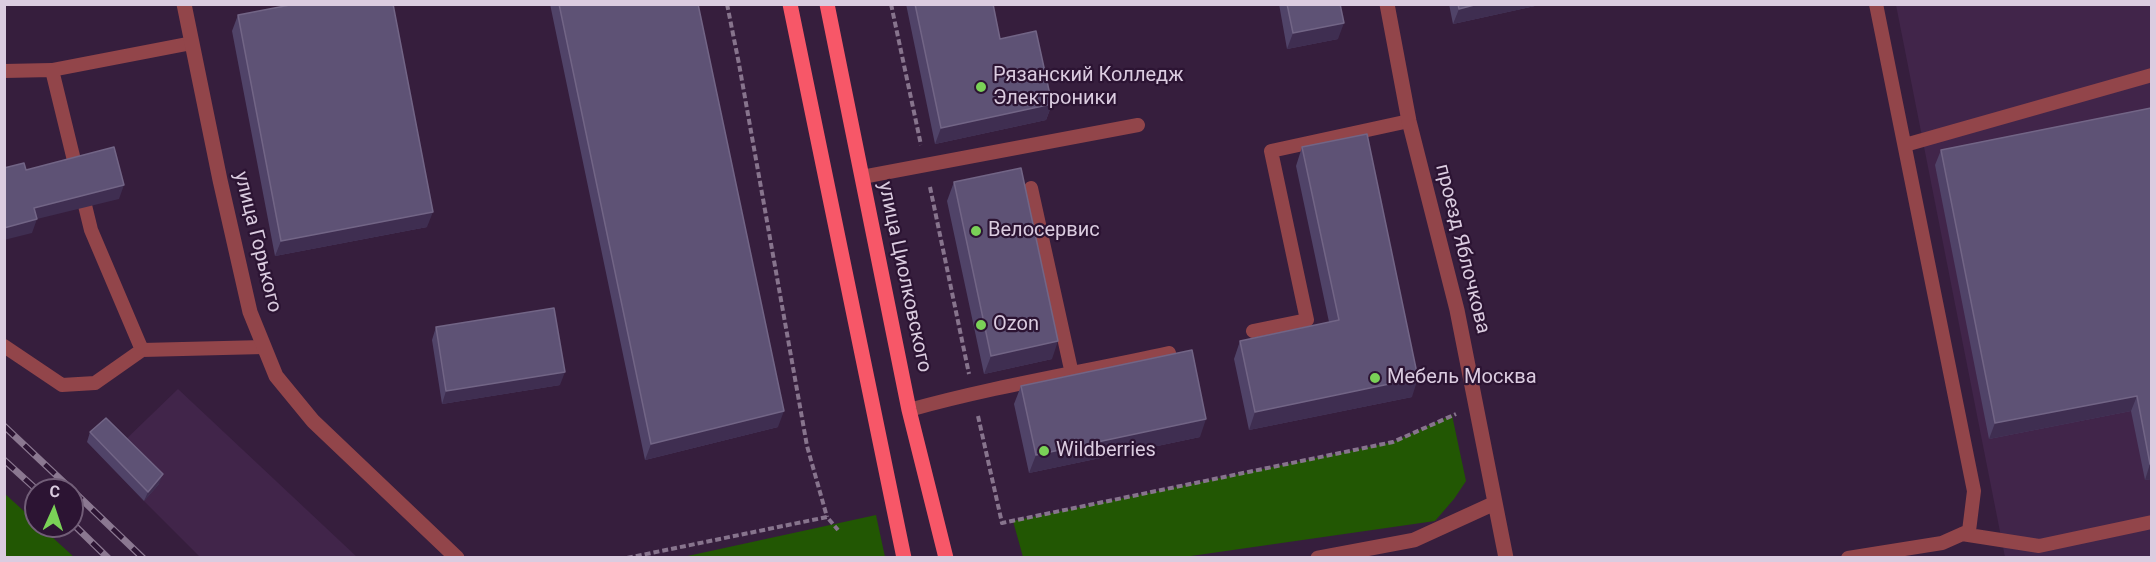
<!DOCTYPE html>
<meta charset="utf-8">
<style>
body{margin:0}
#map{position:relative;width:2156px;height:562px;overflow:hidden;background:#361e3d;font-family:Roboto,sans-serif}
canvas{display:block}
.frame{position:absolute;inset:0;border:6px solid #dbcce0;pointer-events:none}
.north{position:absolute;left:24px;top:478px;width:60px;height:60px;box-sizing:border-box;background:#2c1433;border:2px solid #725e78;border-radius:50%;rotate:3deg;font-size:16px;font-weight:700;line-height:24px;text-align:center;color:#dbcce0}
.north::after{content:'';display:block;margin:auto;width:21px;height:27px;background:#7ad157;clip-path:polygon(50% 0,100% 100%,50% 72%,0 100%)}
</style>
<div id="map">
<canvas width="2156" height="562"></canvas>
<div class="frame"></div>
<div class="north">С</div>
</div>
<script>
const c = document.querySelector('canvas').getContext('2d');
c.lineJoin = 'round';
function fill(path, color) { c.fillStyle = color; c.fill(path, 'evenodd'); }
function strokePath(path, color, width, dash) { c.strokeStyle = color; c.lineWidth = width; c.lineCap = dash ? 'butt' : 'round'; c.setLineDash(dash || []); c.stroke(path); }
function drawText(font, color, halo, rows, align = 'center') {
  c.font = font + ' Roboto,sans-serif'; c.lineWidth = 4.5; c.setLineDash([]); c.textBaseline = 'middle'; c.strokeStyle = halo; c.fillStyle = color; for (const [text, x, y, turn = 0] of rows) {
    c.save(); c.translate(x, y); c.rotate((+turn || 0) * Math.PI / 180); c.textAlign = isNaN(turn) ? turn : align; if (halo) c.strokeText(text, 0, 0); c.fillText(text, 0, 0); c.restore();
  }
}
const built = new Path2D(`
 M1896,5H2151V557H2005Z
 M178,389L357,557H200L144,501L159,484L120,445Z`);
const green = new Path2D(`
 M1452,415L1466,481L1454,499L1435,521L1184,557H1023L1013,521L1393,442Z
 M4,493L36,522V526H40L74,557H5Z
 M876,515L885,557H683Z`);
const path = new Path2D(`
 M727,4L739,64L807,446L827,517
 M891,4L921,145
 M930,187L969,374
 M978,416L1002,523L1393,442L1456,414
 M627,558L827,517L838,530`);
const service = new Path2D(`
 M52,70L91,230L142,350
 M4,71L52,70L192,43
 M1905,145L2152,75
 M862,177L1138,125
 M1031,188L1072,374
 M1253,331L1307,320L1271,151L1409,121
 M4,346L62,385L95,383L142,350L264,347
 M909,410C995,386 1083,372 1169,353
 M1962,534L2039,546L2152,522
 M1848,558L1942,543L1969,531L1974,491L1876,4`);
const minor = new Path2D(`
 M1387,4L1409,121L1457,310L1506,558
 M1318,558L1414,540L1495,503`);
const tertiary = new Path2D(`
 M184,4L220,180L250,312L276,376L313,421L457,558`);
const primary = new Path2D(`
 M790,4L904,558
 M827,4L909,410L946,558`);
const rail = new Path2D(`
 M4,426L72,490
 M4,460L37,490
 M72,490L143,558
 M72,523L108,558`);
const wall = new Path2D(`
 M550,4H698L778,427L645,460Z
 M906,4H993L1000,39L1052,104L1046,120L935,144Z
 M1279,4H1340L1338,39L1287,49Z
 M1449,4H1544L1453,24Z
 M238,15L427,227L275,256L232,31Z
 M2151,108V479L2145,480L2131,411L1989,439L1935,165L1941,150Z
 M1302,147L1412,397L1249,430L1234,359L1240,341L1329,322L1296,166Z
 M954,182L1052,359L984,374L947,201Z
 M436,327L560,385L442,404L432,340Z
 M1021,386L1200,437L1029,473L1014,404Z
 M90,432L159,484L144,501L87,442Z`);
const shadedWall = new Path2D(`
 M1478,4H1544L1453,24L1459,9Z
 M1344,23L1338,39L1287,49L1293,33Z
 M1052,104L1046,120L935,144L941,128Z
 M124,185L119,199L37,219L32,233L4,240V228L34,208Z
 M433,212L427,227L275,256L281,241Z
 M1058,341L1052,359L984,374L991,356Z
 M565,372L560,385L442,404L446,391Z
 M1418,378L1412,397L1249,430L1255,412Z
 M2137,396L2131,411L1989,439L1995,423Z
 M784,411L778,427L645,460L651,444Z
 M1206,419L1200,437L1029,473L1036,455Z
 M2150,464H2151V479L2145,480Z
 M163,474L159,484L144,501L148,492Z`);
const building = new Path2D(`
 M295,4H393L433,212L281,241L238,15Z
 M559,4H698L784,411L651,444Z
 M915,4H993L1000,39L1036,31L1052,104L941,128Z
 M1287,4H1340L1344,23L1293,33Z
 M1458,4H1478L1459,9Z
 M2151,108V464H2150L2137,396L1995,423L1941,150Z
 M1367,134L1418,378L1255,412L1240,341L1339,320L1302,147Z
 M114,147L124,185L34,208L37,219L4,228V168L24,163L26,170Z
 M1021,168L1058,341L991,356L954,182Z
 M554,308L565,372L446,391L436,327Z
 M1192,350L1206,419L1036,455L1021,386Z
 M106,418L163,474L148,492L90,432Z`);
const markers = [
 [981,87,6,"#7ad157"],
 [976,231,6,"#7ad157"],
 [981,325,6,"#7ad157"],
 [1375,378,6,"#7ad157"],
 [1044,451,6,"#7ad157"]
];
const poiNames = [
 ["Рязанский Колледж",993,76],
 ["Электроники",993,99],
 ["Велосервис",988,231],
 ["Ozon",993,325],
 ["Мебель Москва",1387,378],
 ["Wildberries",1056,451]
];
const streetNames = [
 ["улица Горького",257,242,76],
 ["проезд Яблочкова",1462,249,76],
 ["улица Циолковского",904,277,78]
];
fill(built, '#41254a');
fill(green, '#225703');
strokePath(path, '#87748d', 4, [6, 3]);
strokePath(service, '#92454a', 14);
strokePath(minor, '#92454a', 15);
strokePath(tertiary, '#92454a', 15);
strokePath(primary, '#f75768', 15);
strokePath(rail, '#8b7891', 7);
strokePath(rail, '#2c1433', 4.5, [14]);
fill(wall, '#504368');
fill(shadedWall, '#3f2e51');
fill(building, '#5e5275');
strokePath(building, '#726586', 1.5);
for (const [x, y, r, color] of markers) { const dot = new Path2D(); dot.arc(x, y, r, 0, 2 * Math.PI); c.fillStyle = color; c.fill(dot); strokePath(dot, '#2c1433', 2); }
drawText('20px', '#dbcce0', '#2c1433', poiNames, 'left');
drawText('20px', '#dbcce0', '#2c1433', streetNames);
</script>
